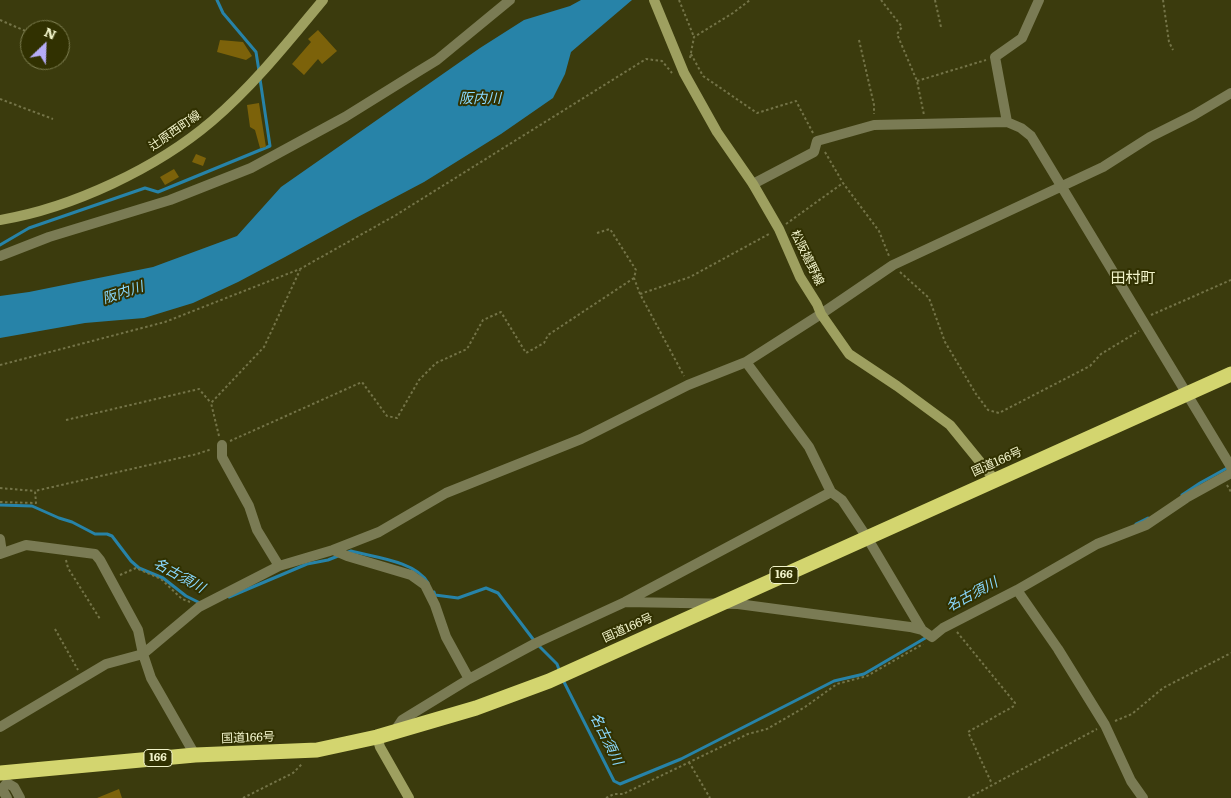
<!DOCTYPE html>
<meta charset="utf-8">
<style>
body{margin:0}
#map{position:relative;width:1231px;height:798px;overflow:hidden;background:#3b3b0d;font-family:Literata,serif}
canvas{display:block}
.north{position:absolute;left:20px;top:20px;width:50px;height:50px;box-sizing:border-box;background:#313101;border:1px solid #7e7f51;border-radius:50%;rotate:24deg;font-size:14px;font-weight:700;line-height:20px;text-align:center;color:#f1f3ca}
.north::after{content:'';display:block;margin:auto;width:18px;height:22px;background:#b6acf8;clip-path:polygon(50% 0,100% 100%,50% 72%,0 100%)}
</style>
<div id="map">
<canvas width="1231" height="798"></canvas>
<div class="north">N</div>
</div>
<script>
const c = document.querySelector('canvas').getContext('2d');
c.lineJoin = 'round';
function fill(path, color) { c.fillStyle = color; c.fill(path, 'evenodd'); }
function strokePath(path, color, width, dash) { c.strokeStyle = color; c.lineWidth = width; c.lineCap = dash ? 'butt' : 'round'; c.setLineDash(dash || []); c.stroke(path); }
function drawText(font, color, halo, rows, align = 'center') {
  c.font = font + ' Literata,"Noto Sans JP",serif'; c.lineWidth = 4; c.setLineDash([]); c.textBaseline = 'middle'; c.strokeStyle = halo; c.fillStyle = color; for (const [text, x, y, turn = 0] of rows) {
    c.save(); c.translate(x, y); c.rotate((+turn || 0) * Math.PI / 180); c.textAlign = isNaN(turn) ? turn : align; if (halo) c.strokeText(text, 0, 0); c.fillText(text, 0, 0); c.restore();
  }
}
const water = new Path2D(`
 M581,0H632L571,52L565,74L553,98L501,134L424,182L354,219L285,257L238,282L193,303L144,318L85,323L0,338V296L29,292L153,267L237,236L281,187L480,48L524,20L570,6Z`);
const stream = new Path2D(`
 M217,0L223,13L256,52L259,71
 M0,245L29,228L145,188L158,192L270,146L260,79
 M1182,495L1200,483L1229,467
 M0,505L32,506L59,518L72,522L95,534H107L112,536L131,561L139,568L163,578L186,596L200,603
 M1136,524L1148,518
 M346,553L351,551C373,557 416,561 428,583
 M434,592L435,595L458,598L486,588L498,593L536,643L557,664L560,672
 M229,597L307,564L328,560L338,556
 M563,680L614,781L620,784L681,759L834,681L864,674L927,637`);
const building = new Path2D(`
 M318,30L337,51L322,64L318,59L304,75L292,64L311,42L308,39Z
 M220,40L243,42L252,56L246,60L217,52Z
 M259,103L266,147L260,148L255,130L250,127L247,105Z
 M196,154L206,158L203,166L192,162Z
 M174,169L179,177L165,185L160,177Z
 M119,789L122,798H97Z`);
const path = new Path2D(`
 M679,0L694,37
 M881,0L902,27L897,34L917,81L924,115
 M935,0L941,27
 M1163,0L1169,42L1173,50
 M0,20L30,33
 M859,40L874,105V114
 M691,54L703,76L757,113L796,101L813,133
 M690,58L694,37L733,13L750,0
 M917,81L986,60
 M0,99L53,119
 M825,152L843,183L879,231L889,256
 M786,224L843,183
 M597,233L610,229L636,270L634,278L640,294L684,376
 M900,272L929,298L945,342L976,394L988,410L999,413L1090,366L1101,354L1139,331
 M640,294L690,277L769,234
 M1151,315L1231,280
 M0,365L165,322L300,269L396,215L646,59L662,61L672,73
 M66,420L199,389L211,403
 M219,436L211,403L264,347L300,270
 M230,441L362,382L387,416L397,418L419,380L436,363L467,349L483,320L501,312L526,353L544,343L548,335L634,278
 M1227,485L1231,492
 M0,488L35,491
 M0,502L36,503L35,491L197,454L212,449
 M66,560L68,568L100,619
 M120,575L136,568L161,579L182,599L190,602
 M55,629L78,670
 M957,632L1015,703L1014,706L968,732L992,784
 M1115,721L1132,714L1163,688L1231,653
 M689,762L710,798
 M243,798L293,773L303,763
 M606,798L614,794H623L748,734L767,729L805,707L837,684L867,676L923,644
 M968,798L1097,729`);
const street = new Path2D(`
 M1007,122L995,57L1022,38L1039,0
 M753,184L814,152L817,141L874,125L1007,122L1021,128L1031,136L1231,467
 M0,256L49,237L170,200L251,168L345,117L419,71L437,60L510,0
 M746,362L809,447L831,492L842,500L868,539L922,630
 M222,445V457L249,506L257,530L279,566
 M0,539L2,553
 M333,550L347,556L411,575L425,585L435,605L446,637L469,679
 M0,554L26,545L95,554L100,560L138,630L143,654L151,678L195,755
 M1017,590L1058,649L1105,725L1131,781L1143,798
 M625,602L738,604L910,627L922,630L932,637L943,628L1017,590L1097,544L1146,525L1186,498L1231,473
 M0,727L106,664L143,654L199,607L279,566L333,550L379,532L446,493L581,439L688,385L746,362L821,314L893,265L1103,167L1150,137L1194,115L1231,93
 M394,732L402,720L469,679L536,643L625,602L831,492
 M7,798L2,789L7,783L14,787L20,798`);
const secondary = new Path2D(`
 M654,0L684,73L717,132L753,184L779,229L800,277L817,304L821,314L849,354L897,386L950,425L994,479
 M0,220C72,208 157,168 212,121C254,85 288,42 323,0
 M377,737L380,747L409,798`);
const highway = new Path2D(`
 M0,773L195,755L317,750L377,737L476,708L549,681L1231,374`);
const shields = [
 [784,575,28],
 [158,758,28]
];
const shieldNames = [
 ["166",784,575],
 ["166",158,758]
];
const streetNames = [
 ["辻原西町線",175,131,-35],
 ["松阪嬉野線",807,258,64],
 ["国道166号",997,462,-24],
 ["国道166号",628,628,-24],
 ["国道166号",248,738,-2]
];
const waterNames = [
 ["阪内川",480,99],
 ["阪内川",123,293,-18],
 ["名古須川",179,576,29],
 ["名古須川",972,595,-28],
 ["名古須川",606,739,64]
];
const quarterNames = [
 ["田村町",1133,279]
];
fill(water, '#2783a8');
strokePath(stream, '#2783a8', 3);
fill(building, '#7c620a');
strokePath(path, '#747448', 2, [2.5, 2.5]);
strokePath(street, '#7a7b54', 10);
strokePath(secondary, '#9ea060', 10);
strokePath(highway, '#d3d56f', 15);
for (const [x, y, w] of shields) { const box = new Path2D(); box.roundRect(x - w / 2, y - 8.5, w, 17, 4); c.fillStyle = '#313101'; c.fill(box); strokePath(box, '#f1f3ca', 1); }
drawText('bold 11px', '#f1f3ca', null, shieldNames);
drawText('12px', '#f1f3ca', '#313101', streetNames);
drawText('italic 14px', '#8ad9fe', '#313101', waterNames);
drawText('15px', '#f1f3ca', '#313101', quarterNames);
</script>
